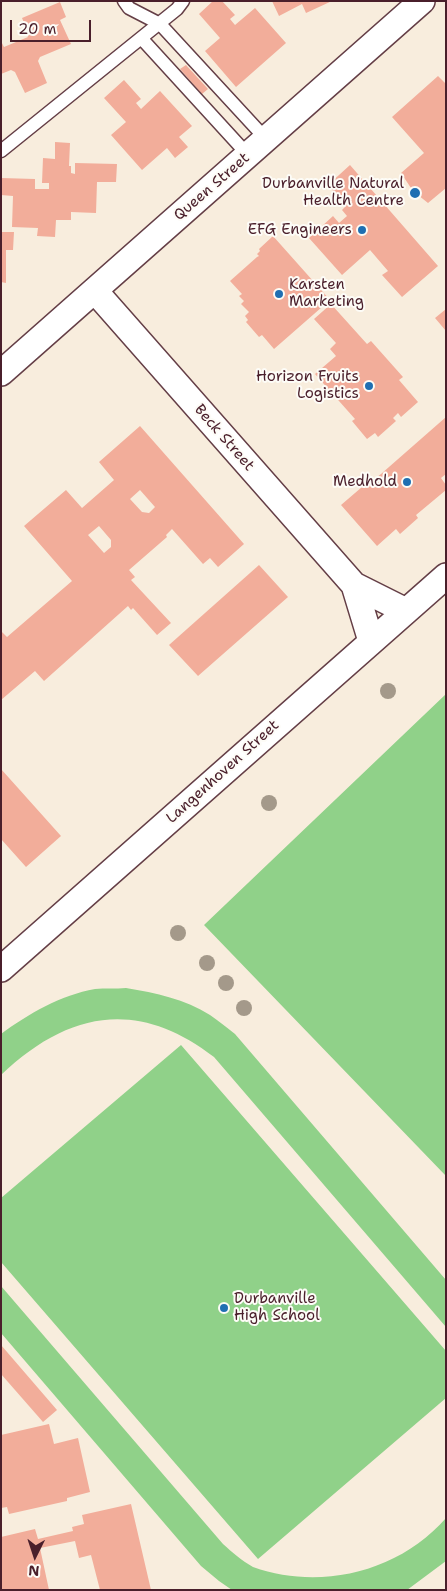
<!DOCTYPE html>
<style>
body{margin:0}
#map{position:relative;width:447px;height:1591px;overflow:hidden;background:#f8eddd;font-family:"Shantell Sans",sans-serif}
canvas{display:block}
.frame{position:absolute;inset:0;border:2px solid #4a1f2b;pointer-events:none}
.north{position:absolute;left:10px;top:1531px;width:50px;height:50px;-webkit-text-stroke:4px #fdfcf7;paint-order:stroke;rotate:184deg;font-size:14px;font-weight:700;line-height:20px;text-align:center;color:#4a1f2b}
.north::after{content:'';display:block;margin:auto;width:18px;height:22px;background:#4a1f2b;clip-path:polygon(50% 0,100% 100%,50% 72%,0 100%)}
.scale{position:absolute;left:10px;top:20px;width:81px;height:22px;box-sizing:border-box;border:2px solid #4a1f2b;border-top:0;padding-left:6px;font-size:15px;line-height:18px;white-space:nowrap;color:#4a1f2b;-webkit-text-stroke:4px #fdfcf7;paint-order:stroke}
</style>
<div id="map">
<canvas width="447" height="1591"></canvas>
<div class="frame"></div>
<div class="north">N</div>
<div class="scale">20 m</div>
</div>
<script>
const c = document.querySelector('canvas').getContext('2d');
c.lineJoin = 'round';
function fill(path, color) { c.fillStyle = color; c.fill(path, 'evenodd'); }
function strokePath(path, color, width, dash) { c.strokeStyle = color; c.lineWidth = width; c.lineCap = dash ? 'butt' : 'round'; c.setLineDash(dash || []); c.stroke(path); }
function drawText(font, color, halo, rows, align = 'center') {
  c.font = font + ' "Shantell Sans",sans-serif'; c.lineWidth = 4; c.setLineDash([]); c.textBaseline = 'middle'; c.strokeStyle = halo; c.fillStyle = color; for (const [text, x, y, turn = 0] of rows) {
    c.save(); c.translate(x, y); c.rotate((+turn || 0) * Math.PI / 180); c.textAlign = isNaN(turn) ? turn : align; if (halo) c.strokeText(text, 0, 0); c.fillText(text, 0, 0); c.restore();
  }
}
const green = new Path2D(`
 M446,694V1176L204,925Z
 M126,988C156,993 185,999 210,1015C219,1021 227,1028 235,1034L446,1280V1327L214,1057C138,998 68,1011 1,1075V1034C28,1014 61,995 95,989C105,988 116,989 126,988Z
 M181,1045L446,1351V1398L258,1559L1,1262V1198Z
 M1,1286L223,1544C232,1552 242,1561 253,1567C320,1591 399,1572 446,1518V1561L407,1590H232L219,1581L201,1566L1,1333Z`);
const building = new Path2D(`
 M213,1H222L235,15L230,19L235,25L255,8L286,43L236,87L205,51L220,38L199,14Z
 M272,1H332L306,13L302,4L279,16Z
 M60,2L66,17L60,20L71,44L40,57L38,61L47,83L25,93L15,72L11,70L1,74V41L4,47L28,37L26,33L28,32L22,18Z
 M186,65L208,89L202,94L180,69Z
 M438,76L446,84V188L428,203L413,191L401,173L424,153L392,117Z
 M124,80L141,99L136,103L141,109L160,91L192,126L179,137L188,147L175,158L167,148L142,170L111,135L126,122L104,98Z
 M55,142L70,143L69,166H71V173L75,174V163L117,164L116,182H97L96,213L71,212V220H56L55,237L37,236L38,228L12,227L13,196L1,195V178L35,179V189H49V183H42L43,158L55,159Z
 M350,165L438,266L402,297L382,275L388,271L370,250L342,275L309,238L333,216L339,223L347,216L342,210L346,206L328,185Z
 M1,232H14L13,250H6V283L1,282Z
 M273,236L330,300L274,349L262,335L259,337L246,322L248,320L245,316L249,312L241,304L244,301L239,296L242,294L230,281L257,257L259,256L257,254L260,251L259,249Z
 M331,304L367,344L371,341L403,377L399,380L418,402L401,417L398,413L393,418L396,421L378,437L375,433L367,439L352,421L355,419L315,374L336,356L330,349L336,343L314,319Z
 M446,309V331L435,318Z
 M446,417V474L441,478L446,485V490L416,515L418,518L400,534L396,529L377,546L341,505L362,487L363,488L381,474Z
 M140,426L244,544L218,567L210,558L203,564L172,529L166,535L167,537L129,570L135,577L131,580L171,623L157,635L133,608L131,610L128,606L44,681L35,671L1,700V631L7,637L72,581L24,526L66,490L82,508L114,480L99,462ZM140,490L155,507L149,513L142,512L130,499ZM99,526L111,540V547L104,553L88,535Z
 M259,565L288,597L198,676L169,645Z
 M1,769L61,836L26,867L1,839Z
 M1,1345L57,1410L43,1422L1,1374Z
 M49,1424L54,1444L78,1438L90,1492L67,1498V1501L9,1514L7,1507L1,1508V1435Z
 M131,1504L151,1590H100L91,1555L79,1558L75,1541L40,1548L49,1590H1V1537L35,1529L38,1539L73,1531L72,1527L84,1524L82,1515Z`);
const service = new Path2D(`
 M124,1L129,8L160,24L266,139
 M142,39L248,155
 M1,151L177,9L183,1`);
const minor = new Path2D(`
 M95,291L354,585L406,611
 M1,373L422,1
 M354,585L371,641
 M1,969L446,576`);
const trees = [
 [388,691],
 [269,803],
 [178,933],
 [207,963],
 [226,983],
 [244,1008]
];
const markers = [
 [415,193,6,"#1f6fb2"],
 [362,230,5,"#1f6fb2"],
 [279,294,5,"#1f6fb2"],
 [369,386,5,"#1f6fb2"],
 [407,482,5,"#1f6fb2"],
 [224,1308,5,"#1f6fb2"]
];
const poiNames = [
 ["Durbanville Natural",404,184],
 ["Health Centre",404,201],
 ["EFG Engineers",352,230],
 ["Karsten",289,285,"left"],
 ["Marketing",289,302,"left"],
 ["Horizon Fruits",359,377],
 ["Logistics",359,394],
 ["Medhold",397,482],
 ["Durbanville",234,1299,"left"],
 ["High School",234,1316,"left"]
];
const streetNames = [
 ["Queen Street",212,187,-41],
 ["Beck Street",224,438,49],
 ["Langenhoven Street",223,772,-42]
];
fill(green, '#90d189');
fill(building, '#f2ad9a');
strokePath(service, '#643e46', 15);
strokePath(minor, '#643e46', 28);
strokePath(service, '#fff', 12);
strokePath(minor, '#fff', 25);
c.fillStyle = '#a4998a';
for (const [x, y] of trees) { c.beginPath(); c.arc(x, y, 8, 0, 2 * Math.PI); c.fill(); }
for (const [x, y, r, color] of markers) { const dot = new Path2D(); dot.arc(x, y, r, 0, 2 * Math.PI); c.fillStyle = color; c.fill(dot); strokePath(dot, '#fdfcf7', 2); }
drawText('15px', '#4a1f2b', '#fdfcf7', poiNames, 'right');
drawText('15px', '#4a1f2b', '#fdfcf7', streetNames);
</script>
